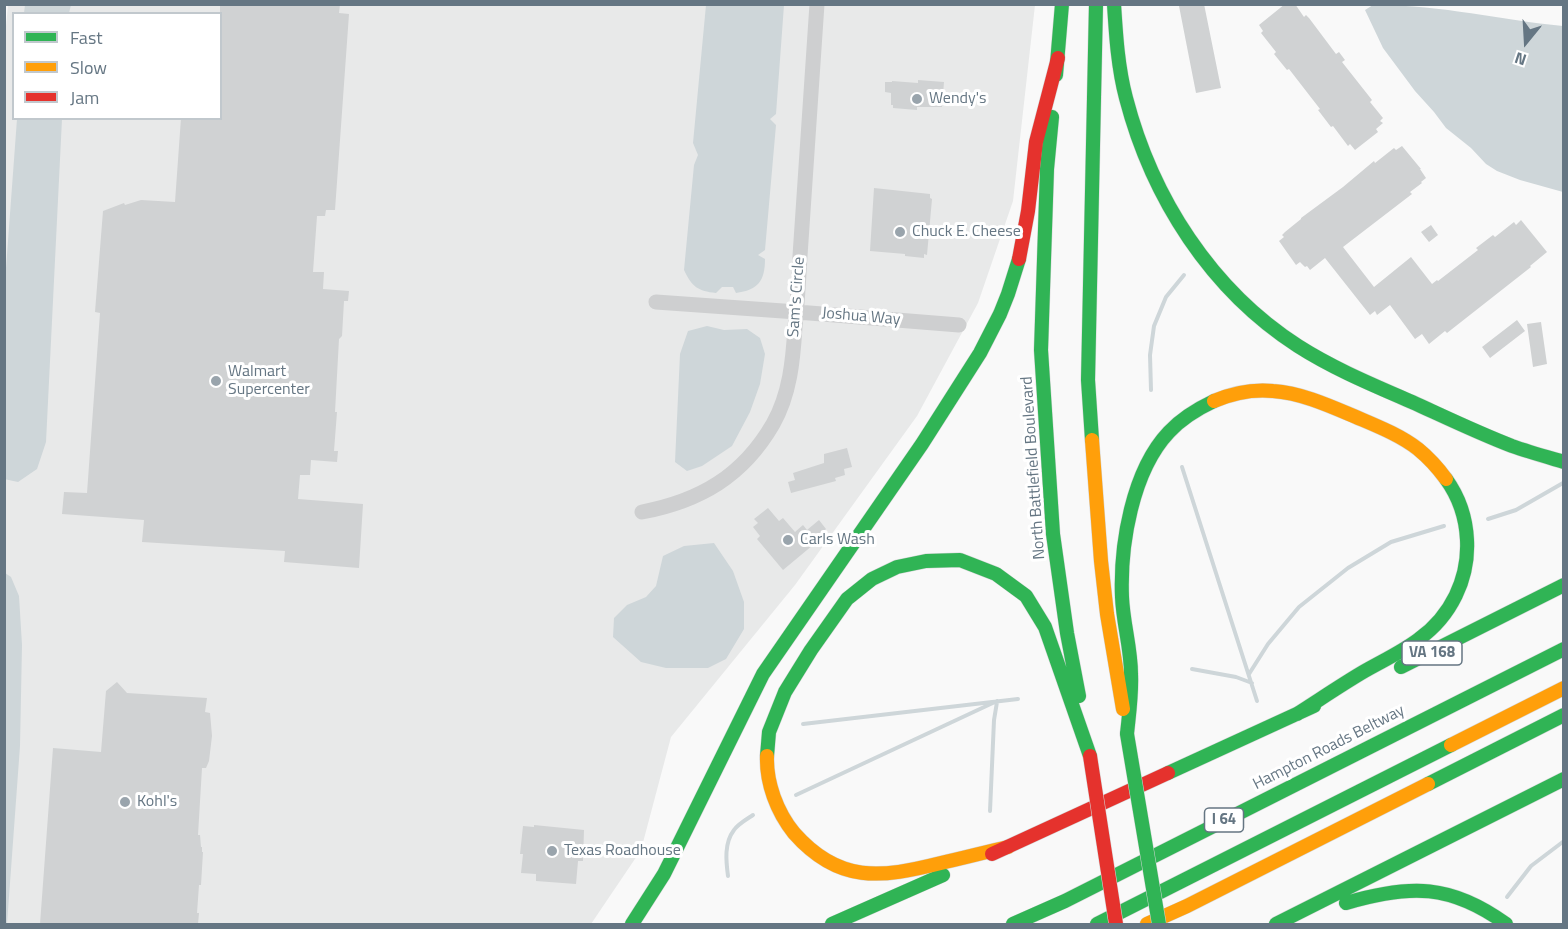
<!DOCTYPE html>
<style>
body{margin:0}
#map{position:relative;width:1568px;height:929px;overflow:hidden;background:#f9f9f9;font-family:"Titillium Web",sans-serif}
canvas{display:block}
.frame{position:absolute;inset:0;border:6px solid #657683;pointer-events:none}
.legend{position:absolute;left:12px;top:12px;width:210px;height:108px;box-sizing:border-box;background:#fff;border:2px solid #c1c8cd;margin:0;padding:8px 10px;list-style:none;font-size:18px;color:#657683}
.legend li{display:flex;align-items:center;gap:12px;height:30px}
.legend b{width:30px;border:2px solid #c1c8cd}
.north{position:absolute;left:1496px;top:12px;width:60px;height:60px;-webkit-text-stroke:4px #fff;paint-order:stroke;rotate:198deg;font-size:16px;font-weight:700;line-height:24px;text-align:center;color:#657683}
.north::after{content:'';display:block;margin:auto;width:21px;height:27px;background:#657683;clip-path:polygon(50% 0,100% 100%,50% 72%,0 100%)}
</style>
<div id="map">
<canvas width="1568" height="929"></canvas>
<div class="frame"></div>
<ul class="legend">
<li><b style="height:8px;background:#30b455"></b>Fast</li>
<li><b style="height:8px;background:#ff9f0a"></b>Slow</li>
<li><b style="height:8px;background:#e5322d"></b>Jam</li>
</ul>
<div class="north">N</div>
</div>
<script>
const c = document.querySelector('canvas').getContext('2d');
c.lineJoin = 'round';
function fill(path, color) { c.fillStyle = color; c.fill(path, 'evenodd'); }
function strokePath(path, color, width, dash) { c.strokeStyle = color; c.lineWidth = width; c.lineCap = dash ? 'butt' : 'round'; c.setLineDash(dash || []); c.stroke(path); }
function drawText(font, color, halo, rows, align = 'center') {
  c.font = font + ' "Titillium Web",sans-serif'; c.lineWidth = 6; c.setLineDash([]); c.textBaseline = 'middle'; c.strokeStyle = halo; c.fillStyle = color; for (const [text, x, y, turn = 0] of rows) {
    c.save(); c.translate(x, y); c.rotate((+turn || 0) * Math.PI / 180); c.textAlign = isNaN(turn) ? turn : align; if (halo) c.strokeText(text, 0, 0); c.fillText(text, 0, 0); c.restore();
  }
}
const built = new Path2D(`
 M8,5H1035L1013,201L978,303L917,416L795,585L671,737L641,850L591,924H5L4,47ZM14,14H220V118H14Z`);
const water = new Path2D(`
 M25,5V4L71,5L69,13H24Z
 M706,5H784L776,114L770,119L776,125L765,250L758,255L765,259C765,281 758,290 736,293L733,287H722L716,293C698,291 692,287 684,270L694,165L698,155L693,143Z
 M1373,5C1437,4 1500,20 1563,26V192L1520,180L1497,171L1486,164L1471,148L1446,128L1434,112L1415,91L1383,48L1365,10Z
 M17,119H62L46,442L37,469L18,482L4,479V295Z
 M707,326L724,330L747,329L760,338L765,354L760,384L750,412L732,446L702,466L687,471L675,462L680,354L688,331Z
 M714,543L733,571L744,602V629L726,659L708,668H666L641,662L613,637L614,618L627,605L646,597L656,586L663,556L684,546Z
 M5,573L11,577L19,596L22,645L20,746L7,924H4Z`);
const stream = new Path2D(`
 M1151,390L1150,355L1154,326L1166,297L1184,275
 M1182,467L1257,701
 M1488,519L1516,510L1563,483
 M1192,669L1236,677L1252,683
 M1249,674L1268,644L1299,607L1348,568L1391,542L1444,526
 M803,724L1018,699
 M796,795L997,701
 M990,811L994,720L997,702
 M728,876C726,861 724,843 734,830C738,824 747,819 753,815
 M1507,897L1531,866L1564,841`);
const building = new Path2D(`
 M220,4H340L339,13L349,14L335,210H326L325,216H317L313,272H324L323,289L349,291L348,301H344L342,336L339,339L335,412H337L334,451H338L337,462L311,460L310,475H300L298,499L363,504L359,568L284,562L285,551L142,542L144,520L62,514L64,492L87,493L100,313L95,312L103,211L124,203L125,205L141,200L175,202L181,118H220Z
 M1188,4H1204L1221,88L1196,93L1179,6Z
 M1285,4H1295L1304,17L1306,15L1309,18L1336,54L1339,52L1345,60L1342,62L1372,100L1370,102L1383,118L1380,121L1383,123L1376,129L1378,132L1355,150L1350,144L1348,146L1333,126L1331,127L1318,110L1320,109L1289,69L1287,70L1274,54L1276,52L1261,33L1263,31L1259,25Z
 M918,80L944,82L942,107H917V110L893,108V105H891V93L885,92V82H892V81L918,83Z
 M1402,146L1421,169H1420L1426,178L1421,182L1422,183L1410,192L1412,194L1343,247L1374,287L1411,257L1432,284L1437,280L1438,281L1478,250L1476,248L1493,235L1495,237L1514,222L1516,225L1521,220L1547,252L1530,266L1531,267L1447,333L1445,331L1429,344L1422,334L1415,339L1390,305L1377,315L1375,311L1370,315L1325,258L1310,270L1307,266L1305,267L1300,262L1296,265L1279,241L1284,237L1282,235L1285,232L1301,219V218L1343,187L1374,161L1375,163L1394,148L1396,150Z
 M874,188L930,194V198L932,199L927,255L924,254V258L905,256V254L870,251Z
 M1431,225L1438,235L1429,242L1421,232Z
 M1517,320L1525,331L1490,358L1482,347Z
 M1541,322L1547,364L1533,367L1527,324Z
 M847,448L852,467L844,469L845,475L835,478L836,481L791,493L788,482L795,480L793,473L824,463V454Z
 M768,508L779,521L783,518L795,532L803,525L807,530L819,520L826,529L817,538L819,540L783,570L757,539L760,536L753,527L758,523L754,519Z
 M117,682L127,693L207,698L205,712L210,713L212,736L209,761L206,768H202L198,835H200L201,847H202V852H203L201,885H199L197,913H199L198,924H40L53,748L101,752L106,691Z
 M534,825L584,830L583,861H578L576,884L536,881V874L521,873L523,854H520L523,826L534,827Z`);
const street = new Path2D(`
 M656,302L797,312L959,325
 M642,512C700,501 743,476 773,424C790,394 793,360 795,327C798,298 799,269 801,241C806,162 812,83 817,4`);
const fast = new Path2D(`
 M1114,4C1116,36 1118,68 1126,98C1152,198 1211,290 1298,346C1334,369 1373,385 1412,402C1445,417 1478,433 1512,446C1529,452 1547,457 1564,462
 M1056,75L1062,4
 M1052,117L1047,169L1041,350L1053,534L1067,633L1079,696
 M1092,440L1088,380L1096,4
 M1401,667L1564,585
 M1297,714C1319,700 1341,685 1363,672C1382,661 1402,652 1419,639C1451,616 1469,579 1467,540C1466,518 1459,497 1446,479
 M1127,734C1129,714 1132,694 1131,674C1131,648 1123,623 1122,597C1120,545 1132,471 1169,432C1182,418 1197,409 1214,401
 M767,756L769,732L785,692L811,650L847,599L872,579L897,567L926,561L960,560L996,574L1026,596L1045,627L1090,756
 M1168,773L1314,706
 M1428,784L1564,715
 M1346,903C1410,884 1451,884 1506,924
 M632,924L664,874L763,674L922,444L980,353L1000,314L1008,294L1019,259
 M832,924L943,875
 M1013,924L1065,901L1564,649
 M1097,924L1451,745
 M1276,924L1564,779`);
const slow = new Path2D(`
 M1214,401C1233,393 1253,389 1273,391C1302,393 1330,406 1356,417C1377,426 1400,435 1418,449C1429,458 1438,468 1446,479
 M1092,440L1101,561L1107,614L1123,709
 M1451,745L1564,688
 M767,756C766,783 777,812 794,833C839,884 881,878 941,863C963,858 986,852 1008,847
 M1147,924L1187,906L1428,784`);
const jam = new Path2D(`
 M1019,259L1028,211L1036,142L1058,58
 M992,854L1168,773`);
const fastBridge = new Path2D(`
 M1127,734L1159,924`);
const jamBridge = new Path2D(`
 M1090,756L1116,924`);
const markers = [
 [917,99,6,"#99a4ac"],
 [900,232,6,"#99a4ac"],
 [216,381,6,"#99a4ac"],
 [788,540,6,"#99a4ac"],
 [125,802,6,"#99a4ac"],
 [552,851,6,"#99a4ac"]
];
const shields = [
 [1432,653,60],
 [1224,820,39]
];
const shieldNames = [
 ["VA 168",1432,653],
 ["I 64",1224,820]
];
const poiNames = [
 ["Wendy's",929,99],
 ["Chuck E. Cheese",912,232],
 ["Walmart",228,372],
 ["Supercenter",228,390],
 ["Carls Wash",800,540],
 ["Kohl's",137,802],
 ["Texas Roadhouse",564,851]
];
const streetNames = [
 ["Sam's Circle",797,297,-86],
 ["Joshua Way",861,317,5],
 ["North Battlefield Boulevard",1034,468,-94],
 ["Hampton Roads Beltway",1329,748,-27]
];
fill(built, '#e8e9e9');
fill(water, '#ced6d9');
strokePath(stream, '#ced6d9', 4);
fill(building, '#d0d2d3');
strokePath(fast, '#d5d6d7', 15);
strokePath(slow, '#d5d6d7', 15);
strokePath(jam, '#d5d6d7', 15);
strokePath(street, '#cecfd0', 15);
strokePath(fast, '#30b455', 14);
strokePath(slow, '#ff9f0a', 14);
strokePath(jam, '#e5322d', 14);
strokePath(fastBridge, '#d5d6d7', 15, []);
strokePath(jamBridge, '#d5d6d7', 15, []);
strokePath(fastBridge, '#30b455', 14);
strokePath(jamBridge, '#e5322d', 14);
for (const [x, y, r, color] of markers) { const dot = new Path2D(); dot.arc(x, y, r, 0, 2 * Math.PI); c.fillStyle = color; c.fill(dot); strokePath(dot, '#fff', 2); }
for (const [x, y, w] of shields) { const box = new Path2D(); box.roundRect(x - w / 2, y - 12, w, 24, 4.5); c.fillStyle = '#fff'; c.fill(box); strokePath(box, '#657683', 1.5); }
drawText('bold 15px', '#657683', null, shieldNames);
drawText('16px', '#657683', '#fff', poiNames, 'left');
drawText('16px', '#657683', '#fff', streetNames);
</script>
